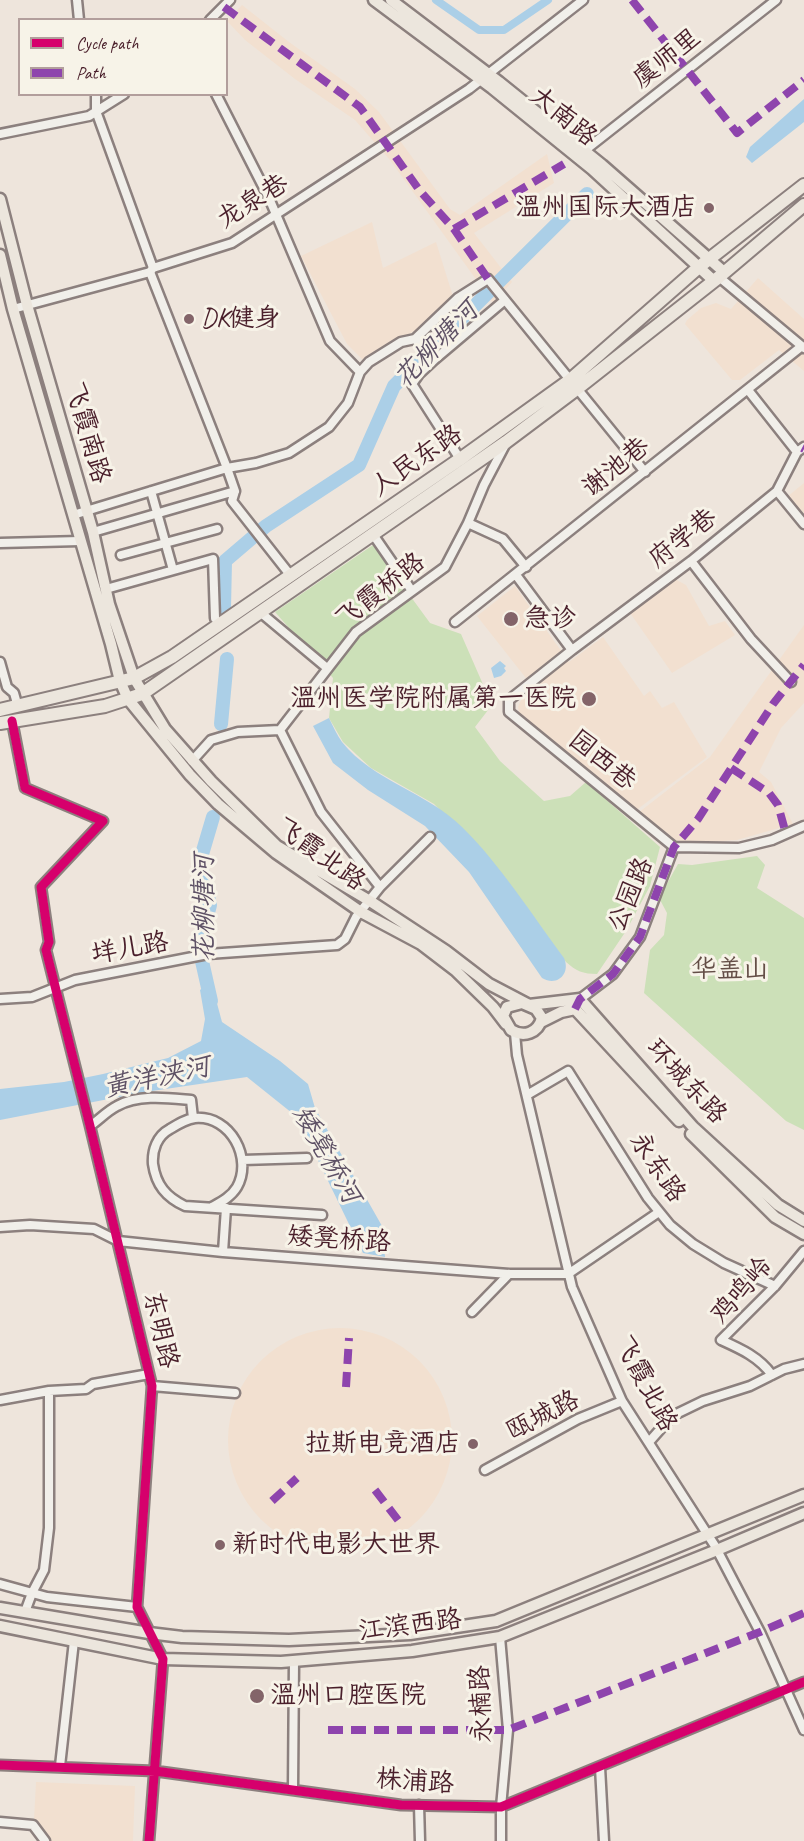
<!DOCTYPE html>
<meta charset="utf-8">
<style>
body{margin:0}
#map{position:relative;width:804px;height:1841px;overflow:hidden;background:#eee5dc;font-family:Caveat,sans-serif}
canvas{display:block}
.legend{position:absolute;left:18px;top:18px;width:210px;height:78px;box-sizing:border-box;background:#f7f3e8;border:2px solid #b29e9c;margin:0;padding:8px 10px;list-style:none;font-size:18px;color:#4a1f2b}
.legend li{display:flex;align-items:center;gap:12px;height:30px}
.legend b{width:30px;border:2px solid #b29e9c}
</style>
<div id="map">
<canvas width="804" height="1841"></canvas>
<ul class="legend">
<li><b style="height:8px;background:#d6006c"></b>Cycle path</li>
<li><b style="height:8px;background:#8e44ad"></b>Path</li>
</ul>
</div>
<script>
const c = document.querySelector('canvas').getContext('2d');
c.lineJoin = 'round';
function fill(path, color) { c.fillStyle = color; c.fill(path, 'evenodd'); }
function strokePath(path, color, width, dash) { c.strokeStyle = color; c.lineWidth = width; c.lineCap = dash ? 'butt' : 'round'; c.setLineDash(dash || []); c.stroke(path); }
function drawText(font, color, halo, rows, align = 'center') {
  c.font = font + ' Caveat,"LXGW WenKai TC",sans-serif'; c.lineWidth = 6; c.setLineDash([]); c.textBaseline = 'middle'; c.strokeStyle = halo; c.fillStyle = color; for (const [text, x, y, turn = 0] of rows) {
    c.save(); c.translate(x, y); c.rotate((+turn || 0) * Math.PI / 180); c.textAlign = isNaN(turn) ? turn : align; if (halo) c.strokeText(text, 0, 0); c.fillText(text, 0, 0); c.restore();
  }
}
const built = new Path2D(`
 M242,5L289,42L355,89L379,112L450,209L460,215L547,154L554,183L474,233L512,282L493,303L390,160L355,120L295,79L245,40L227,21Z
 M372,222L383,268L436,242L456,306L364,361L347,344L301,256Z
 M758,278L804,319V371L779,350L740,380H732L685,324L687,320L701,308L716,303L731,309Z
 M804,483V513L787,497Z
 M673,578L686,585L709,626L725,621L735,635L672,673L628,610Z
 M515,586L569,662L603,637L644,696L650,691L662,708L674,702L707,757L635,811L519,712L518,707L529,682L477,616Z
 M804,625V703L781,728L759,772L771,782L793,824L737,840L678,844L638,813L710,757Z
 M228 1440a112 112 0 1 1 224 0a112 112 0 1 1-224 0Z
 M36,1782L135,1786L133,1841H46L36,1829L34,1820Z`);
const green = new Path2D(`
 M373,545L430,623L461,634L492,705L475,727L500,761L544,801L570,796L586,782L660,847L650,886L626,931L597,974C583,974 576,971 566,962L496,867L434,804L371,768L343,742L329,718L333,678L275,612Z
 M757,856L765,865L757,888L804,918V1130L786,1121L644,993L650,950L664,935L667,913L659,898L678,864L692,865Z`);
const water = new Path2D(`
 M804,99V122L752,163L746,157L750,147Z
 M500,661L506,666L504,668L506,671L501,676L494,678L491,668Z
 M329,718C333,726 337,735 342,742C373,781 427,792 462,827C499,863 533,916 564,958C571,974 557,987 542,978L469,872L425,826L368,790L333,763L313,726Z
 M211,981L222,1022L280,1061L308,1084L315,1108L382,1226L385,1257L363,1253L297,1117L247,1077L145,1092L0,1120V1089L64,1082L103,1074L168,1058L201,1041L205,1019L200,990Z`);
const canal = new Path2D(`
 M436,0L479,30H504L548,0`);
const river = new Path2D(`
 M224,608L225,561L266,526L359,465L394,386L587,194
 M221,724L227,659
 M211,1001L199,948L210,905L200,861L213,817`);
const minor = new Path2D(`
 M77,0L79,20
 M210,20L230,0
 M96,94V111L153,268
 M216,94L269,198L330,341L360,372
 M0,134L89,116L124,94
 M584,151L776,0
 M150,272L227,468L235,491L232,501L291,576
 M719,277L804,348
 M13,309L150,272L153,268L232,243L469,89L583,0
 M415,339L434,360L505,300
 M434,360L419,374L412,384L460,459
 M748,390L797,452
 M151,491L173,570
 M777,491L804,524
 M73,515L227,468L256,463L289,453L329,427L348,403L360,372L369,362L401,342L415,339L458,298L488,279L645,472
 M468,523L503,539L526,567
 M93,532L235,491
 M372,533L412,591
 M0,543L80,541
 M121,555L217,529
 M691,561L751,639L791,682
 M516,575L572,650L509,700V712L674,847
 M106,589L213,559L215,618
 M260,612L327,668
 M455,622L802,346
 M572,650L691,561L777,491L797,452L804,447
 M0,662L7,687L14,693L18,707
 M12,721L25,788L103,821L41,887L49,942L46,950L90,1126L152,1386L137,1607L163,1659L149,1841
 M280,730L321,812L380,887
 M192,761L211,740L238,732L280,730L356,632L445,567L468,523L484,485L505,445
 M674,847L739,848L772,840L804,826
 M0,999L32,997L75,980L208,954L337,945L345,939L356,917L380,887L430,837
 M578,1003L580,999L613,974L640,937L674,847
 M515,1033L517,1055L572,1287L622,1401L715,1546L760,1632L804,1730
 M527,1095L568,1071L648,1198L670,1225L693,1244L724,1263L775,1286
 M90,1126C99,1120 107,1111 117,1106C139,1094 168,1098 191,1100L193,1118
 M243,1160L307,1158
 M212,1207C221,1202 231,1197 237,1187C253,1159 231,1115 195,1118C186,1119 178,1124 170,1129C157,1136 152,1150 153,1164C156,1185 166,1197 185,1206L322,1215
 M0,1227L30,1225L94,1229L118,1241L223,1252L509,1274H568L659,1212
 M223,1252L226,1208
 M472,1312L509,1274
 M772,1375C759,1357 741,1349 721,1340L775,1286L804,1251
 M152,1386L235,1393
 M0,1400L49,1391L86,1389L93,1384L149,1374
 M649,1442L672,1416L703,1401L750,1386L784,1369L804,1364
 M485,1470L578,1419L622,1401
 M0,1584L47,1597L137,1607
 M25,1612L32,1593L44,1570L49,1528V1391
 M500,1637L508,1730L501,1807V1841
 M0,1765L155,1771L401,1805L501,1807L804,1682
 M60,1766L74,1641
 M600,1767L604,1841
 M293,1789L294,1661
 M419,1805L420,1841
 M0,1822L33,1825L45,1841`);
const major = new Path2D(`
 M374,0L492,88L592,169L714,281
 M391,0L499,82L602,165L724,272
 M0,199L27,305L93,532L109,604L134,678L165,729L211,781L277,846L370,901L446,951L489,984L529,1005L580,999L693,1127L778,1205L804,1221
 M0,255L13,309L111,644L120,681L128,699L190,775L218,804L276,853L361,912L421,944L455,970L493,1007L506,1024
 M522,1003L536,1009L542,1018C538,1033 524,1038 511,1030L503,1016L507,1007Z
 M541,1022L561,1012L575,1009L679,1121
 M691,1134L775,1217L804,1234
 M0,1608L149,1633L182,1637L289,1640L410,1634L496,1621L804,1495
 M0,1626L163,1659L281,1662L412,1651L500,1637L717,1550L804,1513`);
const highway = new Path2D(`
 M0,710L134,678L172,657L463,457L570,380L699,267L804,185
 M0,723L105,706L142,694L506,442L578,388L719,277L804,205`);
const quiet = new Path2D(`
 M632,0L737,133L804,80
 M224,7L360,107L420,191L454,229L488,279
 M454,229L564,164
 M802,448L804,449
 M731,768L769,793L778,805L786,834
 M575,1009L580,999L613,974L640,937L674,847L698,819L773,704L804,665
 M346,1387L349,1338
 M375,1490L401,1524
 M272,1501L297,1478
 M328,1730H508L760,1632L804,1613`);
const cycleway = new Path2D(`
 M12,721L25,788L103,821L41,887L49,942L46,950L90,1126L152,1386L137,1607L163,1659L149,1841
 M0,1765L155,1771L401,1805L501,1807L804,1682`);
const markers = [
 [709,208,6,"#836469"],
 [189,319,6,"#836469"],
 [511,619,8,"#836469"],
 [589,699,8,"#836469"],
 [473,1444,6,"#836469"],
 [220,1545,6,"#836469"],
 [257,1696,8,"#836469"]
];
const streetNames = [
 ["虞师里",667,59,-38],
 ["大南路",563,117,39],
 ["龙泉巷",253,202,-32],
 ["飞霞南路",87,433,74],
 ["人民东路",417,461,-35],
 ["谢池巷",616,468,-39],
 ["府学巷",683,539,-38],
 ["飞霞桥路",381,591,-38],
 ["园西巷",602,761,39],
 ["飞霞北路",320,855,36],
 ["公园路",631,895,-67],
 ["垟儿路",130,949,-10],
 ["环城东路",686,1082,47],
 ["永东路",657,1168,56],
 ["矮凳桥路",339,1240,4],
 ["鸡鸣岭",742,1291,-49],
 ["东明路",160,1330,77],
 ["飞霞北路",645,1384,62],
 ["瓯城路",543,1416,-27],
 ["江滨西路",410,1626,-7],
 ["永楠路",482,1704,-92],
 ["株浦路",415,1782,4]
];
const poiNames = [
 ["温州国际大酒店",697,208,"right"],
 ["DK健身",201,319],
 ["急诊",524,619],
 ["温州医学院附属第一医院",576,699,"right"],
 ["拉斯电竞酒店",461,1444,"right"],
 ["新时代电影大世界",232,1545],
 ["温州口腔医院",270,1696]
];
const parkNames = [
 ["华盖山",730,970]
];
const waterNames = [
 ["花柳塘河",437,345,-46],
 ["花柳塘河",205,908,-90],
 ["黄洋浃河",157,1078,-12],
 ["矮凳桥河",326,1155,60]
];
fill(built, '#f2e0d0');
fill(green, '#cce0b8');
fill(water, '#abcfe7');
strokePath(canal, '#abcfe7', 8);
strokePath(river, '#abcfe7', 14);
strokePath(minor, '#8c807e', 13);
strokePath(major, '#8c807e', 15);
strokePath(highway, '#8c807e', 16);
strokePath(minor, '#f1efea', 8);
strokePath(major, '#ece6dd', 10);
strokePath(highway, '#ece6dd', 12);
strokePath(quiet, '#8e44ad', 8, [15, 8]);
strokePath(cycleway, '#d6006c', 9);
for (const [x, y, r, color] of markers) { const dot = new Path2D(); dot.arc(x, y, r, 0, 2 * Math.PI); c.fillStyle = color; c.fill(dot); strokePath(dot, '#f7f3e8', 2); }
drawText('26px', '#4a1f2b', '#f7f3e8', streetNames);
drawText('26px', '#4a1f2b', '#f7f3e8', poiNames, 'left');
drawText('26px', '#644e47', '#f7f3e8', parkNames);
drawText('italic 27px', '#5e5165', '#f7f3e8', waterNames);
</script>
